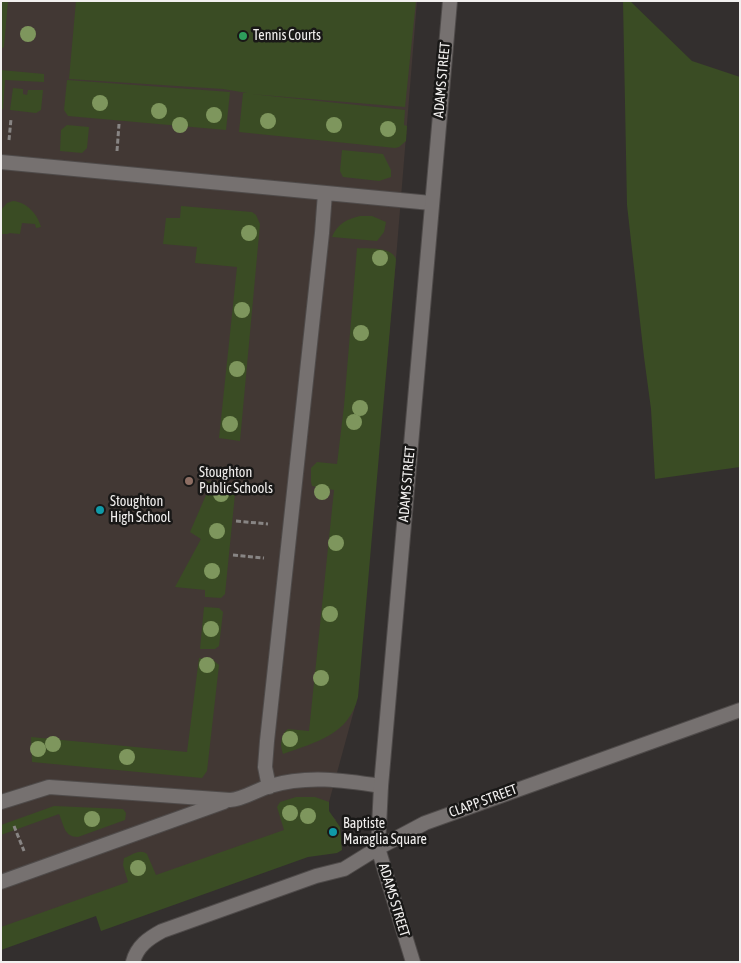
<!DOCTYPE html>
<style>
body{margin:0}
#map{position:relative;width:741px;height:963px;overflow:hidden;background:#332f2e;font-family:"Asap Condensed",sans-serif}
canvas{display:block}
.frame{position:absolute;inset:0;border:2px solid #f2f0ef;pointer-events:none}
</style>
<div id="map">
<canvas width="741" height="963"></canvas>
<div class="frame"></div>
</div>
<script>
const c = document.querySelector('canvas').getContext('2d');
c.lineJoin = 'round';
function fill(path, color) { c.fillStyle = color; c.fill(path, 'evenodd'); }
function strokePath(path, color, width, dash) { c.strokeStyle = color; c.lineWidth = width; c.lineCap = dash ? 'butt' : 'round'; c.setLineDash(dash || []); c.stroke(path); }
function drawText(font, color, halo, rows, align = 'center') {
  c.font = font + ' "Asap Condensed",sans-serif'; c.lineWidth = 5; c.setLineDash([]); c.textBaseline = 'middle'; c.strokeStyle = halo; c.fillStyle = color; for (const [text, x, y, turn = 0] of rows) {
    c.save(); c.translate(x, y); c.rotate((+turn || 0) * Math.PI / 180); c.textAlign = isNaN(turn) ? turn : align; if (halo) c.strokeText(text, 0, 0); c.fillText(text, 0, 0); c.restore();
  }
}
const built = new Path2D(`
 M1,1H417L396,259L356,703L329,802L328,812L336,820L1,949Z`);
const green = new Path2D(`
 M1,1H8L4,47L1,49Z
 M76,1H416L405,107L251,94L405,110L404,125L407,126L406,141L399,147L395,148L239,132L243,93H247L223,89L69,79Z
 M623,1H630L692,61L740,77V467L655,479L651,409L644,357L627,205Z
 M1,70L44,74V82L5,80L3,109H1Z
 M67,80L230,92L226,130L68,116L64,110Z
 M13,88L23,89V94L27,95L28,90H43L41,110L36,113L10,110Z
 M67,125L89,127L87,148L82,153L60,151L61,130Z
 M342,150L383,154L391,170V177L379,181L343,177L340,171Z
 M13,201C27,202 38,215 41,227L36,228L35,224L22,223L20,234L9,233L8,234H1V210L7,203Z
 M181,206L252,212L256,215L260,224L240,441L219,438L237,267L195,263L197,247L163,244L166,218H180Z
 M360,216H372L386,222L384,232L377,241L332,237C337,224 347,219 360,216Z
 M357,248C369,249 391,246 396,259L358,697C349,735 316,742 283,754C280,746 280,734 288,729L309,731L334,490L312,486L311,482V468L317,462L337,464L344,406Z
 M201,481L236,484L225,594L221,598L205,597V590L175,587L201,539L190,532L209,488L201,482Z
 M204,607L219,608L223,612L219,646L215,649H200Z
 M199,658L213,660L219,665L207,771L202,778L32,762L31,737L187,752Z
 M296,797H315L329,802V811L340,827L342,850L337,853L308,857L101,931L96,916L1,950V927L128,882L123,865L124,858C132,855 140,848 147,854L156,875L284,830L277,807L280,802Z
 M54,806L123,809L126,813L125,820L78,837C64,837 64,825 59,814L1,835V825Z`);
const path = new Path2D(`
 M9,140L11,119
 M117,151L119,124
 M236,521L268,524
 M233,555L264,558
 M14,826L24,851`);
const service = new Path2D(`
 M1,162L431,203
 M269,787L265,767L267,741L322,233L325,193
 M1,802L49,787L230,800C244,799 256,790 270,786C307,775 343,780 381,786
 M1,882L224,802`);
const minor = new Path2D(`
 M133,962C137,946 149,938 162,931L316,876L344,869L378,848L425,823L740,710
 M413,962L378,848L381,786L450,1`);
const trees = [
 [28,34],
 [100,103],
 [159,111],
 [214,115],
 [268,121],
 [180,125],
 [334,125],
 [388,129],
 [249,233],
 [380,258],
 [242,310],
 [361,333],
 [237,369],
 [360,408],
 [354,422],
 [230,424],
 [322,492],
 [221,494],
 [217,531],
 [336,543],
 [212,571],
 [330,614],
 [211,629],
 [207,665],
 [321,678],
 [290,739],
 [53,744],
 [38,749],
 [127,757],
 [290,813],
 [308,816],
 [92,819],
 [138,868]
];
const markers = [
 [243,36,5,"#2e9e5b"],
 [189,481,5,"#8d6e63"],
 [100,510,5,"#0f9aa8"],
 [333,832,5,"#0f9aa8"]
];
const poiNames = [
 ["Tennis Courts",253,36],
 ["Stoughton",199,473],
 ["Public Schools",199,489],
 ["Stoughton",110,502],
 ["High School",110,518],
 ["Baptiste",343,824],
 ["Maraglia Square",343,840]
];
const streetNames = [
 ["ADAMS STREET",442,80,-85],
 ["ADAMS STREET",407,484,-85],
 ["CLAPP STREET",483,801,-20],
 ["ADAMS STREET",394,900,73]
];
fill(built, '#423834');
fill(green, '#3a4c24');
strokePath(service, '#4f4b4a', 16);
strokePath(minor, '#4f4b4a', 16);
strokePath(path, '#888584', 3, [5, 2.5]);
strokePath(service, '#767170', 14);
strokePath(minor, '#767170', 14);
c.fillStyle = '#7e965d';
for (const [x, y] of trees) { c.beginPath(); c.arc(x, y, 8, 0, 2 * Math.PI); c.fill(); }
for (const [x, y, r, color] of markers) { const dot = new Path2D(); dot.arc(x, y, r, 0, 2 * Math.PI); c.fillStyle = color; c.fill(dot); strokePath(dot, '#191817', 2); }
drawText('14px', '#f2f0ef', '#191817', poiNames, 'left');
drawText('14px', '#f2f0ef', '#191817', streetNames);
</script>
